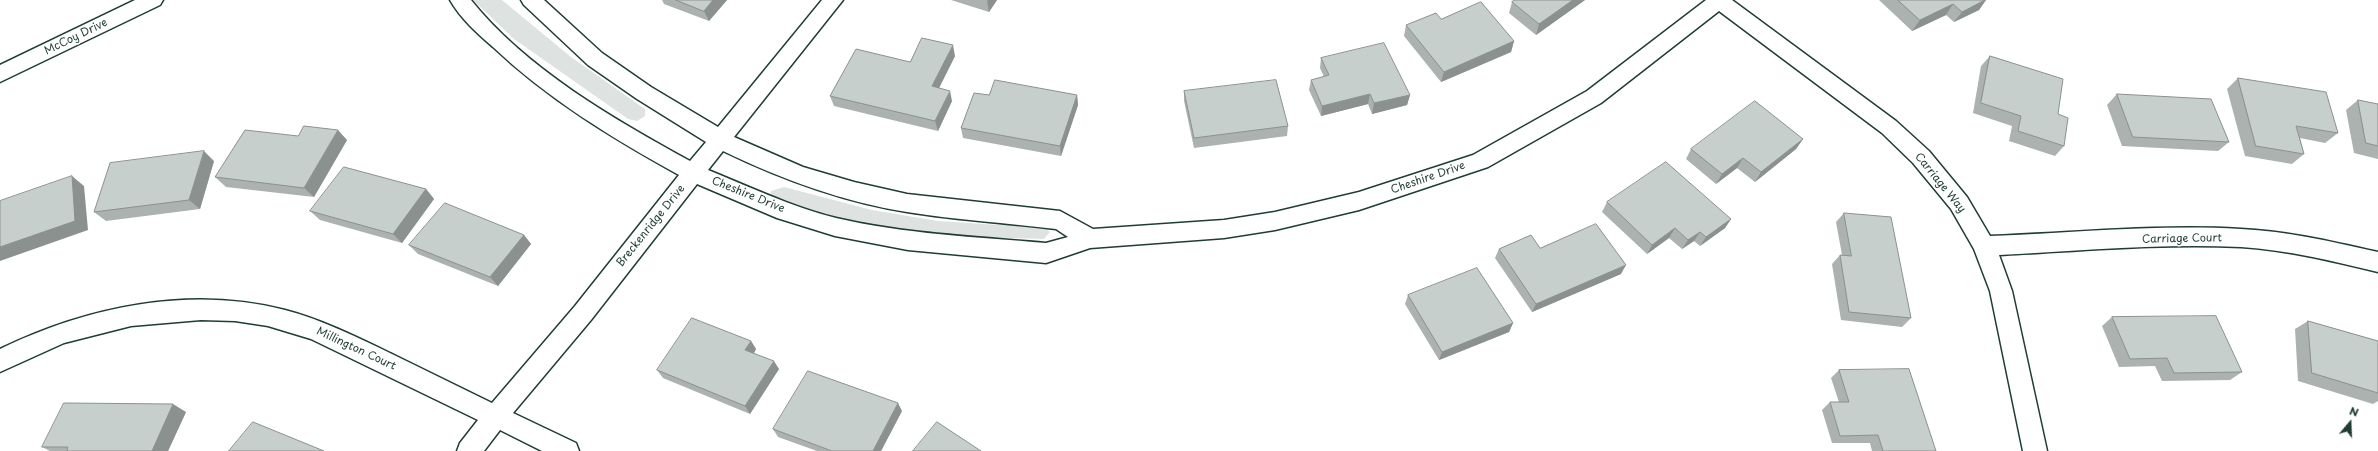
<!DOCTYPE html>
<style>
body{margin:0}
#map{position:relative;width:2378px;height:451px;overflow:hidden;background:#fff;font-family:"Playpen Sans",sans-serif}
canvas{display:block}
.north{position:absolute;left:2330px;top:403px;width:40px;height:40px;-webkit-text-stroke:3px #fff;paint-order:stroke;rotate:19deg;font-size:11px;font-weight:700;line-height:16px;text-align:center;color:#1f3d34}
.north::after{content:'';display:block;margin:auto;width:14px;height:18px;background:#1f3d34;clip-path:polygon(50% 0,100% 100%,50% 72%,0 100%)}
</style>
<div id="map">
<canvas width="2378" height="451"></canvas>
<div class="north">N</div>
</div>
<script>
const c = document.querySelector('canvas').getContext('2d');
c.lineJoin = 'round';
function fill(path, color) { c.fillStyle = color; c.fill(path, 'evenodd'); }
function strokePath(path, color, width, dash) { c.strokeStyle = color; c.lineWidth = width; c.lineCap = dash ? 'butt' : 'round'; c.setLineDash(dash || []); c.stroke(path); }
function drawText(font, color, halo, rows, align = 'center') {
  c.font = font + ' "Playpen Sans",sans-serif'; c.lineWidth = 3; c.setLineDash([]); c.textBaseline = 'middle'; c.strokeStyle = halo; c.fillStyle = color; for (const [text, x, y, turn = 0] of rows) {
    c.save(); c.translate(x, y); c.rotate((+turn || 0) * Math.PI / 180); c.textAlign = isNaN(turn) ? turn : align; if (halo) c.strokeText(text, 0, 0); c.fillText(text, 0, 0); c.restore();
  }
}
const green = new Path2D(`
 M473,0H502L571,57L645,109V116L637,121L628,119L514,39Z
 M784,187L872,210L938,221L1045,228L1050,232L1044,239C1005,238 965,237 926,233C900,230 874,225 848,220C823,215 792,210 770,198L771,191Z`);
const street = new Path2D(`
 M450,0H471C525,68 615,120 690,161L706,142L637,99L588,65L524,5L521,0H544L602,53L651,87L718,127L822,0H843L734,137L803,167L854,182L907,194L1060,211L1093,229L1224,220L1275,212L1359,192L1473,155L1587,91L1706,0H1732L1896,121L1929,151L1967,197L1990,236C2073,233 2158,224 2241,229C2287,231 2333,242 2378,252V272C2333,261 2287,250 2241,247C2160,243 2079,251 1999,255L2012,291L2047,451H2023L1990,291L1974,249L1951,209L1913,163L1882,133L1719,11L1601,103L1488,167L1359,210L1275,230L1224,238L1090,248L1046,263L908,250L835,236L777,218L697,184L591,320L513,413L576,443L579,451H542L500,430L484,451H457L460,443L478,420L311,339L268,326L235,321L201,320L131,326L64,343L0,372V349C86,307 190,285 285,310C323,320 359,338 394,355C427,371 459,387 492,403L575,306L679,175C612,138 548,99 493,47C477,33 461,19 450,0ZM723,151C781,179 843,202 907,212C956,220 1007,223 1056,229L1068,237L1046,243C976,237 905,234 836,218C792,207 750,187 708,170Z`);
const secondary = new Path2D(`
 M135,0H163L160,5L0,82V65Z`);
const wall = new Path2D(`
 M662,0H727L709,21L664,4Z
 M951,0H997L989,12Z
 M1513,0H1585L1536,35L1509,13L1512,2L1514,1Z
 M1879,0H1986L1979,10L1954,22L1946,15L1912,31Z
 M1441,19L1514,41L1511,52L1441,82L1404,36L1406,25Z
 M955,56L939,88L952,101L938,131L834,106L830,96L910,62Z
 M1990,56L2058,114L2064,146L2055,156L2009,141L2012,126L1973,113L1981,66Z
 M1321,58L1410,95L1407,105L1372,114L1368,104L1321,116L1309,90L1311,80L1324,77L1320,68Z
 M2238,78L2338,133L2325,143L2300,138L2304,154L2292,164L2245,156L2227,89Z
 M1184,91L1288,126L1287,136L1194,148L1184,101Z
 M2117,94L2229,142L2218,151L2122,146L2107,105Z
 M989,95H1077L1078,105L1061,156L963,138L961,128Z
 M2358,100L2378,104V159L2354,153L2346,110Z
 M298,136L347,140L314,197L226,187L215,177Z
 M1803,139L1796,149L1755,182L1737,168L1716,184L1686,159L1691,149Z
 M214,161L200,209L106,221L94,212Z
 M426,189L434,199L402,243L320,220L310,211Z
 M1607,202L1731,219L1725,228L1700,246L1694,241L1682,249L1669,238L1647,254L1602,212Z
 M1844,213L1911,318L1902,327L1841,320L1832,264L1840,255H1842L1836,222Z
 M524,235L531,244L498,286L418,254L409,245Z
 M1540,248L1621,274L1532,312L1495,258L1499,249Z
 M1408,295L1513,323L1509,332L1439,360L1405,304Z
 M2112,317L2242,372L2230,380L2162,381L2155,366L2119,367L2102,326Z
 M2308,321L2378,341V401L2373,404L2298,381L2295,329Z
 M751,341L756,349L754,353L779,369L750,414L663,378L657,370Z
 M1839,370L1936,451H1872L1870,443H1832L1822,410L1830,402H1839L1831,378Z
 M902,411L881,451H817L778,437L773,429Z
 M186,412L168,451H50L42,447Z`);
const shadedWall = new Path2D(`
 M713,0H727L709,21L704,11Z
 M988,0H997L989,12L987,1Z
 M1573,0H1585L1536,35L1539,24Z
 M1985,0H1986L1979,10L1954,22L1962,12Z
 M1953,4L1946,15L1912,31L1920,20Z
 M1514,41L1511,52L1441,82L1444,72Z
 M953,45L955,56L935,96L932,86Z
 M950,91L952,101L938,131L935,121Z
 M1370,94L1368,104L1321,116L1322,106Z
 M1077,95L1078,105L1061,156L1060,146Z
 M1410,95L1407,105L1372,114L1374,103Z
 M338,130L347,140L314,197L304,188Z
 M1803,139L1796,149L1755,182L1761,172Z
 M204,151L214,161L200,209L189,200Z
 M1743,158L1737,168L1716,184L1722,174Z
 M72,176L84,186L88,230L0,261V247Z
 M426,189L434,199L402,243L393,234Z
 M1731,219L1725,228L1700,246L1706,237Z
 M1675,228L1669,238L1647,254L1652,245Z
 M1700,232L1694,241L1682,249L1688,240Z
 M524,235L531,244L498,286L490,277Z
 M1626,265L1621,274L1532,312L1536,304Z
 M1513,323L1509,332L1439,360L1442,352Z
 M751,341L756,349L751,358L745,350Z
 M774,361L779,369L750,414L745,406Z
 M898,403L902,411L881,451H873Z
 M173,404L186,412L168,451H152Z`);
const building = new Path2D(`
 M676,0H713L704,11Z
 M1515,0H1573L1539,24L1512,2Z
 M1898,0H1985L1962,12L1953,4L1920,20Z
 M1481,2L1514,41L1444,72L1406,25L1436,13L1441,19Z
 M922,38L953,45L932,86L950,91L935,121L830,96L856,49L910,62Z
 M1384,43L1410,95L1374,103L1370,94L1322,106L1311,80L1329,75L1321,58Z
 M1990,56L2063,79L2058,114L2068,118L2064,146L2018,131L2021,116L1981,103Z
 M2238,78L2326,92L2338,133L2296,126L2304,154L2256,146Z
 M995,80L1077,95L1060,146L961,128L974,93L989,95Z
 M1276,80L1288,126L1194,138L1184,91Z
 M2117,94L2211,99L2229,142L2133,137Z
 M2358,100L2378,104V146L2366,143Z
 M1755,101L1803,139L1761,172L1743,158L1722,174L1691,149Z
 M304,126L338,130L304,188L215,177L245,130L298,136Z
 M204,151L189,200L94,212L110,163Z
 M1666,162L1731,219L1706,237L1700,232L1688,240L1675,228L1652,245L1607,202Z
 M344,167L426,189L393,234L310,211Z
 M72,176L75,221L0,247V201Z
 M445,203L524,235L490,277L409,245Z
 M1844,213L1891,217L1911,318L1849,312L1840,255L1851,256Z
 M1596,224L1626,265L1536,304L1499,249L1531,235L1540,248Z
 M1477,268L1513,323L1442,352L1408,295Z
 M2216,316L2242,372L2174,373L2167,358L2130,359L2112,317Z
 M692,318L751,341L745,350L774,361L745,406L657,370Z
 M2308,321L2378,341V393L2312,373Z
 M1909,369L1936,451H1883L1878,435L1840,436L1830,402H1849L1839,370Z
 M808,371L898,403L873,451H832L773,429Z
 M64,403L173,404L152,451H67L68,447H42Z
 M253,422L324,451H229Z
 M937,422L981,451H913Z`);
const streetNames = [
 ["McCoy Drive",76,37,-26],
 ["Cheshire Drive",1428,178,-19],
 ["Carriage Way",1940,183,51],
 ["Cheshire Drive",748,195,22],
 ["Breckenridge Drive",651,226,-51],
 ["Carriage Court",2182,239,-1],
 ["Millington Court",356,349,25]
];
fill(green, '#dee3e2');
strokePath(street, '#1f3d34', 3);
strokePath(secondary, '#1f3d34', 3);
fill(street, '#fff');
fill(secondary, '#fff');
fill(wall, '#abb2af');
fill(shadedWall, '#8b918f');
fill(building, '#c7cfcc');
strokePath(building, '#8b918f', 1);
drawText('11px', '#1f3d34', '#fff', streetNames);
</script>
